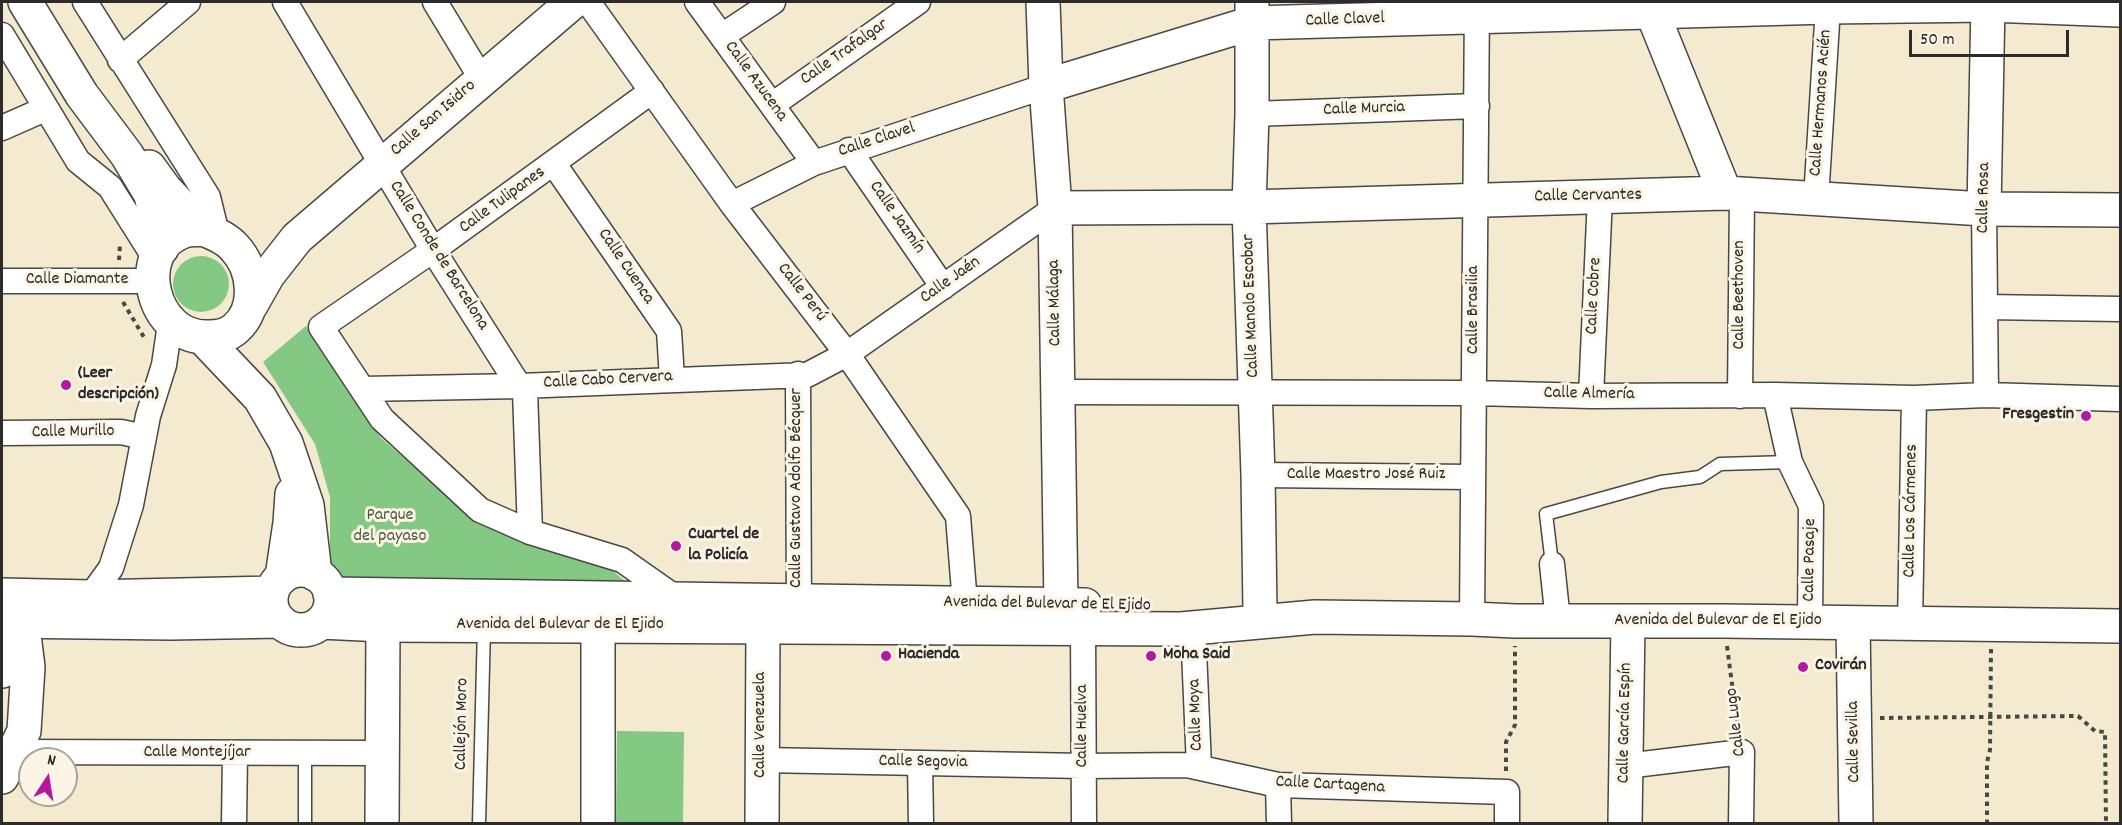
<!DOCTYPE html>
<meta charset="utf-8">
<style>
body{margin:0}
#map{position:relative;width:2122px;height:825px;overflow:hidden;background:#f3eacf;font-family:Dekko,sans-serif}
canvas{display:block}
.frame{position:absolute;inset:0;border:3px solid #2b2b2b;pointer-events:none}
.north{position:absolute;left:18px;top:747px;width:60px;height:60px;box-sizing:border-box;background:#fcf5e5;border:2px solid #a8a49b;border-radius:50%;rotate:12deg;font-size:16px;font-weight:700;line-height:24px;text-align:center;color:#2b2b2b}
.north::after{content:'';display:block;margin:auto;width:21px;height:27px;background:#b5179e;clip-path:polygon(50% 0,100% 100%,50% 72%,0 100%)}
.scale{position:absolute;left:1909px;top:30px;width:160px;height:27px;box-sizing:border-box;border:3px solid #2b2b2b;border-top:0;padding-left:8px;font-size:18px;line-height:21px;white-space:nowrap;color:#2b2b2b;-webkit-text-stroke:4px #fcf5e5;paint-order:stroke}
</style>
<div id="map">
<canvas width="2122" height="825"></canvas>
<div class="frame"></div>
<div class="north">N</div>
<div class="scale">50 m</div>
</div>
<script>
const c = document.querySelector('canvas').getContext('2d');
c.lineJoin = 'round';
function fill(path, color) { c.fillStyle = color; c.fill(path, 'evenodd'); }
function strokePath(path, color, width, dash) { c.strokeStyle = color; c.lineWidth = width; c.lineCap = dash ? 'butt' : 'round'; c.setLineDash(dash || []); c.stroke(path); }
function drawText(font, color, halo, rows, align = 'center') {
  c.font = font + ' Dekko,sans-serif'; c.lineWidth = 6; c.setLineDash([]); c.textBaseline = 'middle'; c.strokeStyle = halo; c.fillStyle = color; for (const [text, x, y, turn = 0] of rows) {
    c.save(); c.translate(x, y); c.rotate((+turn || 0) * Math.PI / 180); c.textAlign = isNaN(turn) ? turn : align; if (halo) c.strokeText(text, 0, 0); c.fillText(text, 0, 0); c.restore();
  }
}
const green = new Path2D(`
 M173 284a28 28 0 1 1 56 0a28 28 0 1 1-56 0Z
 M306,326L381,438L475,520L606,565L647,600L352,587L330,567V497L315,444L263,362Z
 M617,731L684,732L683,823H616Z`);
const path = new Path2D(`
 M119,260L120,244
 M123,302L145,339
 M1727,646L1738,730
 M1880,718L2078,716L2095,731L2105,732L2106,824
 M1506,771V742L1515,725V646
 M1987,824V762L1990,750L1991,649`);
const lane = new Path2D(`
 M1552,564L1546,514L1661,482L1700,477L1720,464L1790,462
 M305,824V754
 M479,824L484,627`);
const street = new Path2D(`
 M85,2L208,197L217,234
 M285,2L433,250L519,386L525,391L530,532
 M435,2L481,78
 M588,2L732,204L847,354L958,516L965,604
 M697,2L814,163
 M2,35L78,161L110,187L156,260
 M722,36L773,2
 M120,60L188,2
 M652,91L433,250L321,327L382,419L480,510L530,532L622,560L679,600
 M772,105L918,2
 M1252,114L1477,106
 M2,128L45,109
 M849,150L943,287
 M554,164L669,331L672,378
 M1816,199L1828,7
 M732,204L814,163L1046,86
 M1984,209L1986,395
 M2,281H153
 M1985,307L2120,309
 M798,374L799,618
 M363,389L519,386L807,375L847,354L1055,208
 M1057,392L1474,393L1591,396L1775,395L1914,398L1986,395L2120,399
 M1775,395L1790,462L1811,506L1810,623
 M1591,396L1600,197
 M1740,396L1742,195
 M2,433L121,432L144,437
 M1258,475L1473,477
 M1552,564L1558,621
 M90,597L111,568L131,505L148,416L164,365L170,324
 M1472,619L1477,2
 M1910,624L1914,398
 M1193,627L1199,767
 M1083,628L1084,824
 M2,752L383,753
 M762,760L1084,766L1187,765L1278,785L1507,792V824
 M920,763L921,824
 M1626,766L1742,752L1741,824
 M1278,785L1279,824
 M234,824L235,754`);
const secondary = new Path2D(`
 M25,2L82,95L127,155L151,195L162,248
 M1043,2L1046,86L1055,208L1061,605
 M1648,2L1725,193
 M1252,4V114L1249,207L1258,475L1260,611
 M1046,86L1252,23L1828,7L1989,5L2120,10
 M149,167L165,189L203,229
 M1055,208L1249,207L1725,193L1984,209L2120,210
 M1984,209L1988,2
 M203,229C214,233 226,238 234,247C255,269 259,309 235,329C227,336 218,337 209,337C151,340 130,249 184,231C190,229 197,230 203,229Z
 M251,305L268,275L297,238L573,2
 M203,338L260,398L286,443L307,505L315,574
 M282,577L290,523L292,494
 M2,609L16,621L24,635L28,667L24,731L2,777
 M1853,624L1856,824
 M2,671C2,651 8,630 22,615
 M382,824L383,625
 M598,824V625
 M762,824L763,626
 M1625,824L1628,622`);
const primary = new Path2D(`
 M271 600a30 30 0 1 1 60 0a30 30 0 1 1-60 0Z
 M330,594L1085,605
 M2,595L90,597L272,593
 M2,621L171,623L280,621
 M321,622L383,625L1181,629L1315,617L1472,619L1515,621H1722L2120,626`);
const markers = [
 [66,385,6,"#b5179e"],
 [2086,416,6,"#b5179e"],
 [676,546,6,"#b5179e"],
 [886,656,6,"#b5179e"],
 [1151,656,6,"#b5179e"],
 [1803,667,6,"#b5179e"]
];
const streetNames = [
 ["Calle Clavel",1345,21,-2],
 ["Calle Trafalgar",845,53,-35],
 ["Calle Azucena",755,82,54],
 ["Calle Hermanos Acién",1822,103,-86],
 ["Calle Murcia",1364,110,-2],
 ["Calle San Isidro",434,119,-41],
 ["Calle Clavel",877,141,-18],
 ["Calle Cervantes",1588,197,-1],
 ["Calle Rosa",1985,198,-89],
 ["Calle Tulipanes",503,201,-36],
 ["Calle Jazmín",896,218,55],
 ["Calle Conde de Barcelona",438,256,58],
 ["Calle Cuenca",625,267,56],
 ["Calle Diamante",77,281],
 ["Calle Jaén",951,281,-35],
 ["Calle Perú",801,293,52],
 ["Calle Beethoven",1741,295,-90],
 ["Calle Cobre",1595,296,-87],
 ["Calle Málaga",1056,303,-91],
 ["Calle Manolo Escobar",1252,306,-92],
 ["Calle Brasilia",1475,310,-90],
 ["Calle Cabo Cervera",608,381,-3],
 ["Calle Almería",1589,395,1],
 ["Calle Murillo",73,433,-1],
 ["Calle Maestro José Ruiz",1366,476],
 ["Calle Gustavo Adolfo Bécquer",798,488,-90],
 ["Calle Los Cármenes",1912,511,-89],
 ["Calle Pasaje",1811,560,-89],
 ["Avenida del Bulevar de El Ejido",1047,605,1],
 ["Avenida del Bulevar de El Ejido",1718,622],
 ["Avenida del Bulevar de El Ejido",560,626],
 ["Calle Moya",1197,715,-92],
 ["Calle Lugo",1737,722,-97],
 ["Calle García Espín",1626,723,-89],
 ["Callejón Moro",463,724,-89],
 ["Calle Venezuela",762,725,-90],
 ["Calle Huelva",1084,726,-90],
 ["Calle Sevilla",1855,742,-91],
 ["Calle Montejíjar",197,754],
 ["Calle Segovia",923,763,1],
 ["Calle Cartagena",1330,786,3]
];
const poiNames = [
 ["(Leer",78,375],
 ["descripción)",78,396],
 ["Fresgestin",2074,416,"right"],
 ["Cuartel de",688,536],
 ["la Policía",688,557],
 ["Hacienda",898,656],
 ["Moha Said",1163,656],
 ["Covirán",1815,667]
];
const parkNames = [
 ["Parque",390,517],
 ["del payaso",390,538]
];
fill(green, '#83c983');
strokePath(lane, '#494844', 15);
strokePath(street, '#494844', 27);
strokePath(secondary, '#494844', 36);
strokePath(primary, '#494844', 36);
strokePath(path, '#494844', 4, [4.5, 4.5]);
strokePath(lane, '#fff', 12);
strokePath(street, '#fff', 24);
strokePath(secondary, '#fff', 33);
strokePath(primary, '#fff', 33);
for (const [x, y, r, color] of markers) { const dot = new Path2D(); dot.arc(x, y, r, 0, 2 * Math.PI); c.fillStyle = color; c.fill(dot); strokePath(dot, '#fcf5e5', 2); }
drawText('18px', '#2b2b2b', '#fcf5e5', streetNames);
drawText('bold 18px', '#2b2b2b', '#fcf5e5', poiNames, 'left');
drawText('18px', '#455a45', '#fcf5e5', parkNames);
</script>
